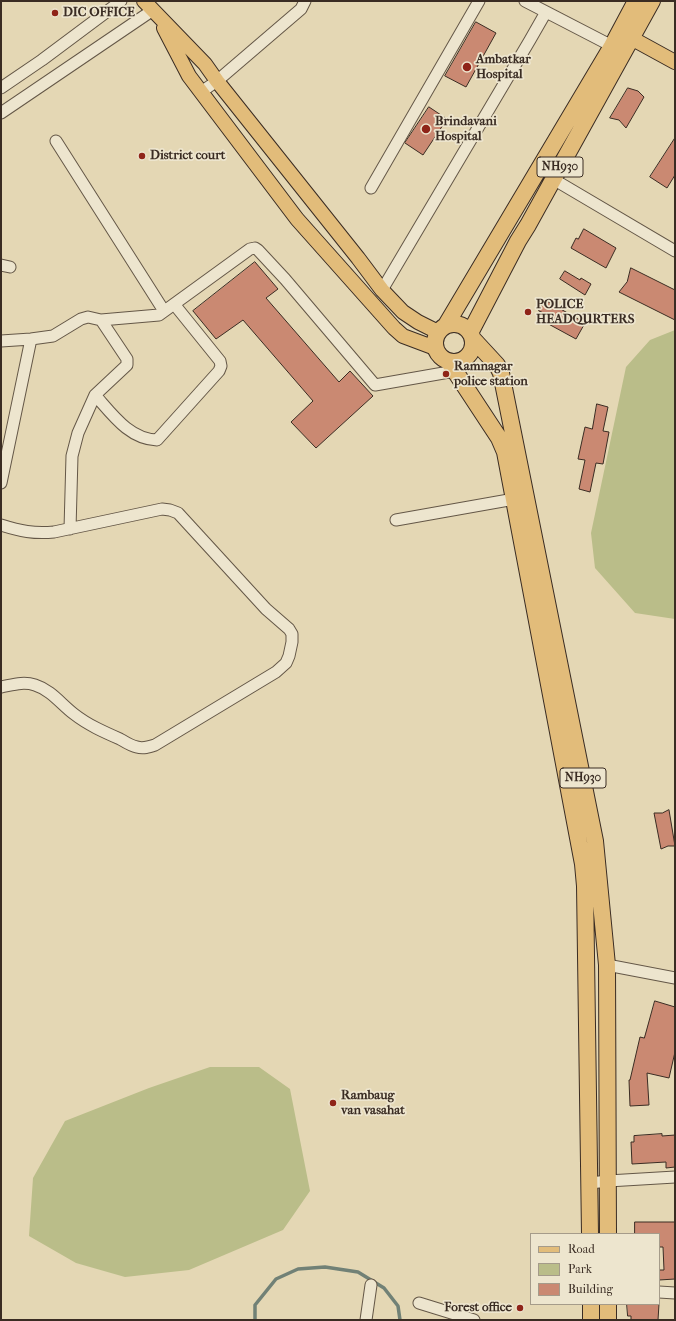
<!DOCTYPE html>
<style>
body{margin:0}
#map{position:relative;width:676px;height:1321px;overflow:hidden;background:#e4d7b4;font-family:"IM FELL French Canon",serif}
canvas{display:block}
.frame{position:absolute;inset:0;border:2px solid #3a2c23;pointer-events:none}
.legend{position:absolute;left:530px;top:1233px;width:130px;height:72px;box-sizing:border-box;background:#ede5ce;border:1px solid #a59b8a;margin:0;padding:5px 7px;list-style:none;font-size:12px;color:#3a2c23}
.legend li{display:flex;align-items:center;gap:8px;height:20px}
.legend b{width:20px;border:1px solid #a59b8a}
</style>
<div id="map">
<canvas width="676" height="1321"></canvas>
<div class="frame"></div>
<ul class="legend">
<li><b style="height:5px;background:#e2bc7a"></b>Road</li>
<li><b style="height:11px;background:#babd89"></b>Park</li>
<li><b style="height:11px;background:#ca8972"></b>Building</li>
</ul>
</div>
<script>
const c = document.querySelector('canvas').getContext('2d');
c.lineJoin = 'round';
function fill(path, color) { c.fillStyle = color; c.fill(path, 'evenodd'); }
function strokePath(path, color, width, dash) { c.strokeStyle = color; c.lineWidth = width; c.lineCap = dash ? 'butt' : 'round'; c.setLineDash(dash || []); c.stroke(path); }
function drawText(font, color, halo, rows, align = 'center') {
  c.font = font + ' "IM FELL French Canon",serif'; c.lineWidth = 3.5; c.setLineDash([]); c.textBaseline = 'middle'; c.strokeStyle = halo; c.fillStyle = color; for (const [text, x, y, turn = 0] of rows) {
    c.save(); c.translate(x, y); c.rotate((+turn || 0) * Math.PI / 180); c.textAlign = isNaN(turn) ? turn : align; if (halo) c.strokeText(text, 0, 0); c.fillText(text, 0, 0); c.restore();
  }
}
const green = new Path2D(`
 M675,330V619L635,613L595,568L591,533L626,367L650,340Z
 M210,1067H259L290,1089L310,1191L283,1230L189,1270L125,1277L76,1263L29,1236L33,1178L65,1121L149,1088Z`);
const stream = new Path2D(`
 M255,1320V1305L276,1279L298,1269L325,1267L358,1272L384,1288L398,1306L400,1320`);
const building = new Path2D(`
 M476,22L496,33L466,87L445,76Z
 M628,88L638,91L644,97L626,128L619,120L610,118Z
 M429,107L447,119L423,155L405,143Z
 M675,138V175L667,188L650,177Z
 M584,229L616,248L606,268L571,248L576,238L578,239Z
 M255,262L278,289L266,298L339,382L350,371L373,396L316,448L291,422L313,401L243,320L216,339L193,311Z
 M631,268L675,290V320L619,292L627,282Z
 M565,271L580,280L581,278L591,284L585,295L560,279Z
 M545,300L585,323L576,339L543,321L546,314L539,311Z
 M597,404L608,407L603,431L609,432L603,464L596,463L590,492L579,489L585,460L578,459L585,427L592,429Z
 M669,810L675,846H668L661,849L654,813H662Z
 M655,1001L675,1007V1052L669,1078L647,1073L649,1105L630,1106L629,1080H630L640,1037L644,1038Z
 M662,1134V1136L675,1135V1167L666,1168V1162L632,1164L631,1142H634V1136Z
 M635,1222H675V1279L659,1280V1270H664L663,1247H659V1234H635Z
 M627,1304H659L658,1320H631V1316H628Z`);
const minor = new Path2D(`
 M525,1L612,46
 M1,88L42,60L121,1
 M201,92L217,81L301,9L305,1
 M1,113L153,10
 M56,141L164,311
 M553,179L675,251
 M371,188L479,1
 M1,265L10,267
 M382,290L530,40L546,12
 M1,341L31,339L53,336L81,319L88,317L101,320L159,315L250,249L255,248L258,250L285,279L375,385L455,371
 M95,395C112,414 129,439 157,440L219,371L221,366L220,361L174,304
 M1,483L31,339
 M396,520L520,498
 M1,525C20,531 34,534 54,532L162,509L170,510L178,513L266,609L289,629L292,634V642L289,656L286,663L276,672L155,745C149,747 143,749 137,747C131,746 125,742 120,739C104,732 88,725 74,714C61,704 51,690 35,685C23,681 12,685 1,687
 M70,529L72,456L78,433L95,395L127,365V359L101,320
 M607,965L675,978
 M590,1183L608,1181L675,1177
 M659,1292L675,1293
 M419,1303L474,1320
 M366,1320L371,1285`);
const major = new Path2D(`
 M144,1L205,64L217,81L358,258L382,290L403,312L418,322L438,332
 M164,28L189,76L297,219L394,328L403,336L435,348
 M622,33L675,62`);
const highway = new Path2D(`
 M435 343a19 19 0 1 1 38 0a19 19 0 1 1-38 0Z
 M446,325L612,46L636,1
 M470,333L518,241L528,225L652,1
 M473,339L497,365L501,373L595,841L607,965L608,1234
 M449,362L499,438L505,452L583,864L585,886L590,1234
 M591,1304V1320
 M608,1304V1320`);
const markers = [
 [55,13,4,"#8f2418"],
 [467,67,5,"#8f2418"],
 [426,129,5,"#8f2418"],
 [142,156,4,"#8f2418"],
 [528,312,4,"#8f2418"],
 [446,374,4,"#8f2418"],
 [333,1103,4,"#8f2418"],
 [520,1308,4,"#8f2418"]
];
const shields = [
 [560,167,46],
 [583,778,46]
];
const shieldNames = [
 ["NH930",560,167],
 ["NH930",583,778]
];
const poiNames = [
 ["DIC OFFICE",63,13],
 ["Ambatkar",476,60],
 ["Hospital",476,75],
 ["Brindavani",435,122],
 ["Hospital",435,137],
 ["District court",150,156],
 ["POLICE",536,305],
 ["HEADQURTERS",536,320],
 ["Ramnagar",454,367],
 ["police station",454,382],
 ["Rambaug",341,1096],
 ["van vasahat",341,1111],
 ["Forest office",512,1308,"right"]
];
fill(green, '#babd89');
strokePath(stream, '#718176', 3.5);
fill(building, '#ca8972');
strokePath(building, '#3a2c23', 1);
strokePath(minor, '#645747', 13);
strokePath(major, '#3a2c23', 16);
strokePath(highway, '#3a2c23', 18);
strokePath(minor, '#ede5ce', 11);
strokePath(major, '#e2bc7a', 14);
strokePath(highway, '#e2bc7a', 16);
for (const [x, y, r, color] of markers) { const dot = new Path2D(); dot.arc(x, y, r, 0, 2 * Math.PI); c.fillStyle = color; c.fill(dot); strokePath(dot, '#ede5ce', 1.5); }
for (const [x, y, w] of shields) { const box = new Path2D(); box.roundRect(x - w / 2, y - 10, w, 20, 3); c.fillStyle = '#ede5ce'; c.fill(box); strokePath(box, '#3a2c23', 1); }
drawText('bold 12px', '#3a2c23', null, shieldNames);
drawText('bold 13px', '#3a2c23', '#ede5ce', poiNames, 'left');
</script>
